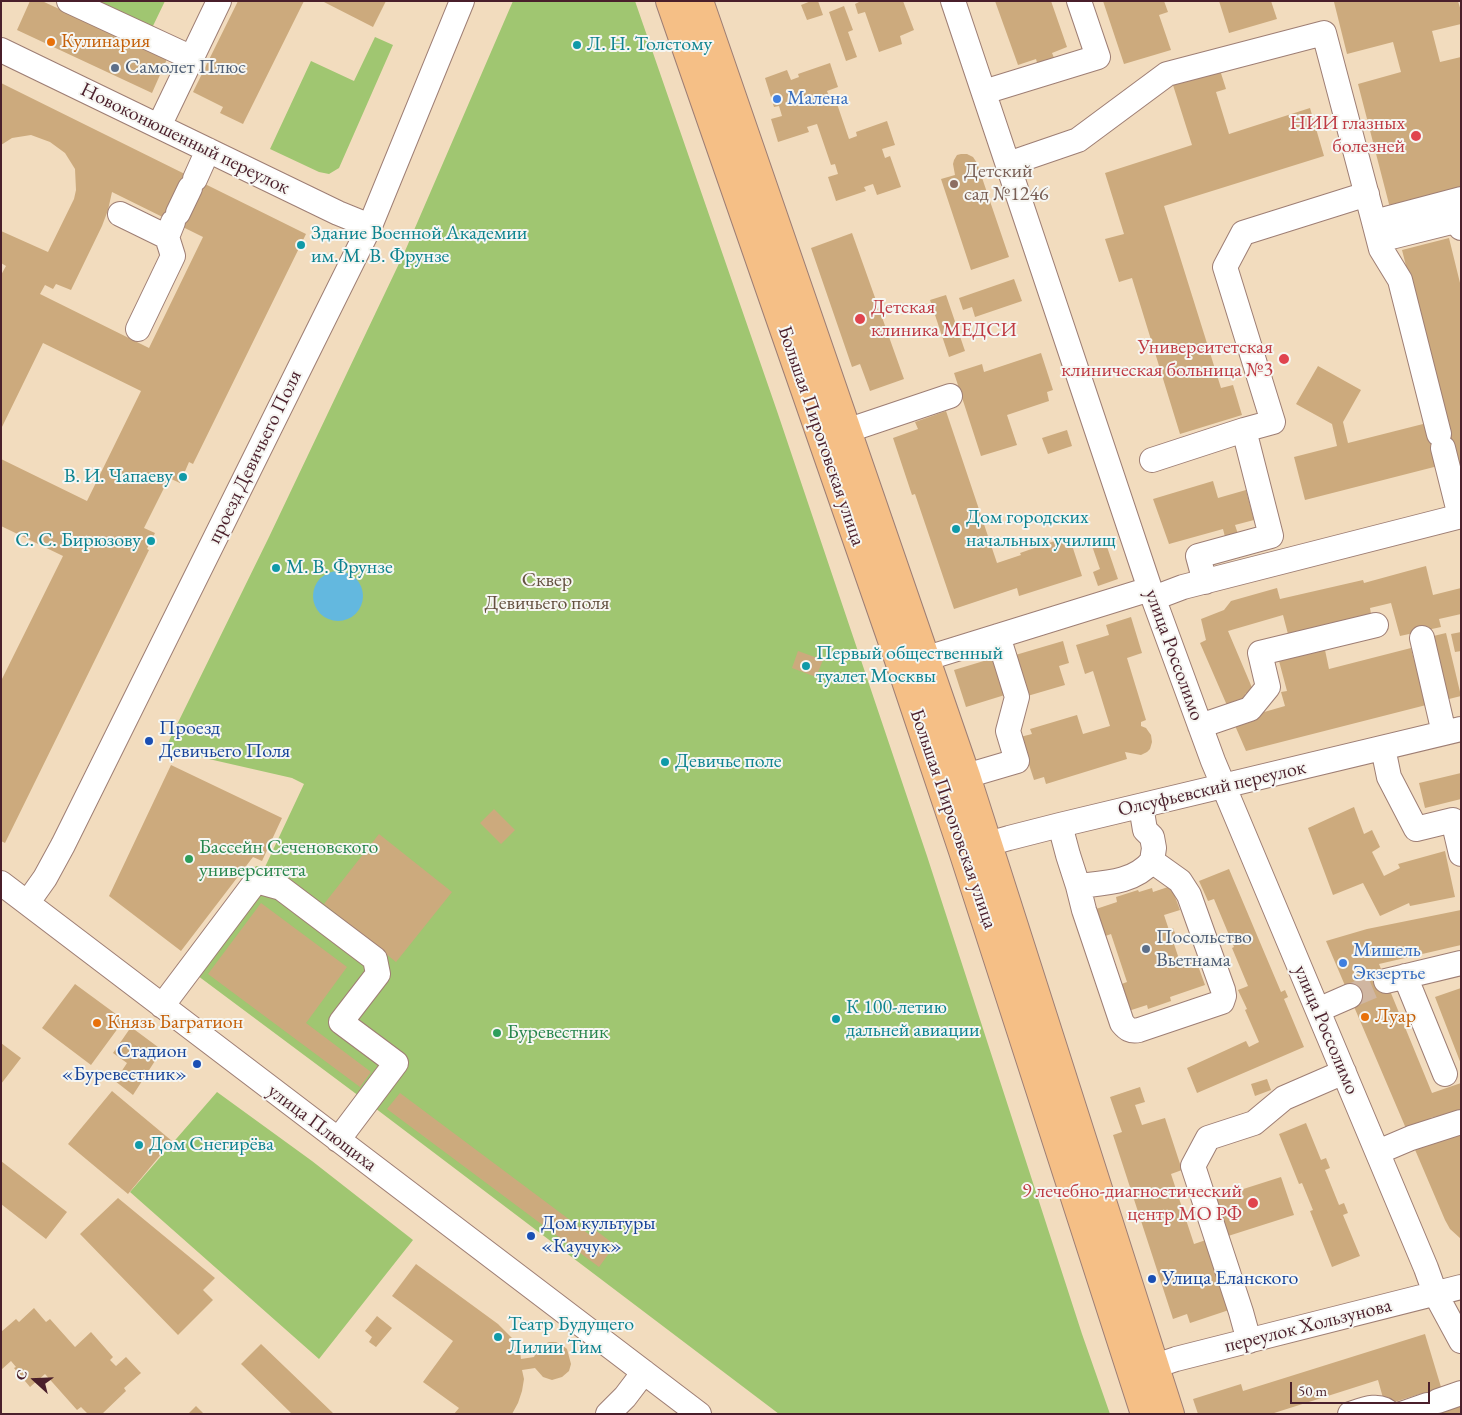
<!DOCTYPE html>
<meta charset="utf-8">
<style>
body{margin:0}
#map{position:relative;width:1462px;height:1415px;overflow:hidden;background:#f2dcbe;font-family:"EB Garamond",serif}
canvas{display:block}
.frame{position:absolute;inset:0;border:2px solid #4a1f2b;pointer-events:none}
.north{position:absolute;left:10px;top:1355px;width:50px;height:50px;-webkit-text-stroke:4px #f6f6f2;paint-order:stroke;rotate:290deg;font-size:14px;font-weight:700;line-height:20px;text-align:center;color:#4a1f2b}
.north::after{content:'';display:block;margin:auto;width:18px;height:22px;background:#4a1f2b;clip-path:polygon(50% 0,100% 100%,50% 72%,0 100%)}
.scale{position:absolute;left:1290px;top:1382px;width:140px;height:22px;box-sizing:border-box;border:2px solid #4a1f2b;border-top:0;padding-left:6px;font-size:15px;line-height:18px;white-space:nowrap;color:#4a1f2b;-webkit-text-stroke:4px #f6f6f2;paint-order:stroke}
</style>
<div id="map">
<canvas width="1462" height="1415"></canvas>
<div class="frame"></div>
<div class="north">С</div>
<div class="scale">50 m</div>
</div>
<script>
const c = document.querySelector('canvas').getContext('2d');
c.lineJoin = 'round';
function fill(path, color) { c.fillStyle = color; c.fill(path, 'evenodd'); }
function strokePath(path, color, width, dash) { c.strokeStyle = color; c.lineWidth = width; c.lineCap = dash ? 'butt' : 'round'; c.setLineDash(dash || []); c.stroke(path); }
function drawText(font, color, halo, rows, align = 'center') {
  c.font = font + ' "EB Garamond",serif'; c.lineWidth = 4; c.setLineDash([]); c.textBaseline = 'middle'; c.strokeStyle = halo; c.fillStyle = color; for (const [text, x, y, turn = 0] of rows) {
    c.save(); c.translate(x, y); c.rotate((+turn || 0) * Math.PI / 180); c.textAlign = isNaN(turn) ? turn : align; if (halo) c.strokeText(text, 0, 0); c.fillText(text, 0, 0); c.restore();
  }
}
const green = new Path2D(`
 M96,1H165L152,28Z
 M513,1H635L777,411L927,856L1082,1334L1110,1414H779L367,1102L182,964L256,866L265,867L304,784L292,778L165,749L269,537L405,251Z
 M375,37L393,45L339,168L329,174L319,172L270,149L311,61L354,81Z
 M217,1092L312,1161L413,1240L319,1359L130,1192Z`);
const water = new Path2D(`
 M313 596a25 25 0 1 1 50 0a25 25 0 1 1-50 0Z`);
const building = new Path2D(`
 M30,1H42L167,59L152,93L17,30Z
 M238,1H304L243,124L220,113L223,107L193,92Z
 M322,1H386L373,27Z
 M811,1H818L823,15L807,20L801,5Z
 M861,1H903L914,30L900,36L902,44L879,52L865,12L858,14L855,4Z
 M995,1H1051L1067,47L1052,53L1055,60L1038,66L1036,59L1018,65Z
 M1103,1H1164L1168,12L1159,15L1171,50L1124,64Z
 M1219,1H1271L1277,19L1229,33Z
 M1338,1H1458L1461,11V24L1432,31L1440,62L1461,57V189L1390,208L1358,84L1401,72L1393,42L1347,54L1334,2Z
 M844,6L853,30L848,32L857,57L846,61L829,12Z
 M830,63L838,87L827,91L830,99L835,98L849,139L857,136L856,132L887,121L895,145L882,149L885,158L890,156L901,187L877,195L873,184L864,187L866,191L836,201L828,177L838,174L835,164L831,165L817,124L807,127L809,132L778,142L771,119L782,116L779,106L774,107L765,78L787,70L791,80L799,77L798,74Z
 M1219,67L1226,89L1216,92L1229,134L1310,108L1324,156L1164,206L1221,388L1233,385L1242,415L1180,434L1132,278L1119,282L1105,239L1124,234L1105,173L1192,145L1172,82Z
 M1,83L306,234L193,464L189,462L180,483L169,478L144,528L155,533L147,549L149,550L5,843L1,841V681L63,556L1,526V459L87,501L141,391L43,343L1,429V275L6,266L1,263V231L48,252L74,199L76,190L75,169L65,153L50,142L31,135L12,138L1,145ZM112,192L203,237L149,348L40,294L45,285L53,289L56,284L71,290L102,226L108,210Z
 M961,154H967L973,157L977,163L1009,257L971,270L941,179L955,175L953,164L954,160L957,155Z
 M852,233L904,379L870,391L860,364L852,367L811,248Z
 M1449,238L1461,287V480L1438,466L1305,500L1294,457L1337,446L1332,424L1296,404L1318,366L1361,390L1343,422L1348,443L1427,423L1448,432L1402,250Z
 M1014,279L1022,301L975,317L972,307L963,310L959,298Z
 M946,295L965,351L949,357L930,300Z
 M1041,353L1053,390L1047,392L1049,401L1007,415L1017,445L981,456L954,373L982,364L984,372Z
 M946,411L997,563L1021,555L1020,553L1069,536L1082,576L1019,596L1017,588L954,609L915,494L912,495L893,438L918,429L915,422Z
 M1067,430L1072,446L1048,454L1042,438Z
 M1213,481L1218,498L1246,490L1254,520L1235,525L1238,534L1225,537L1223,529L1169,544L1153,499Z
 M1104,538L1118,579L1098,586L1093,572L1100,569L1091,543Z
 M1426,566L1433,595L1461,588V614L1439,619L1441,627L1400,636L1391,603L1370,608L1371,614L1288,634L1283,615L1228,631L1253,690L1245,694L1248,701L1229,710L1200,643L1206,640L1201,619L1224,610L1231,601L1277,588L1280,599L1363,580L1364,583Z
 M1131,617L1142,653L1127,658L1146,720L1141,722V726L1146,728L1151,735L1152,742L1150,749L1147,752L1141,755L1125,752L1127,759L1046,784L1044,777L1034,780L1020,737L1032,734L1030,729L1077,715L1083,734L1110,726L1093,671L1085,674L1076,645L1109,635L1106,625Z
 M1461,632V651L1455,652L1451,634Z
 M1446,633L1461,696L1441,701L1425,638Z
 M1063,641L1069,663L1059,666L1065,685L1024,697L1012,656Z
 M1411,648L1414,660L1422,657L1434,703L1246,751L1233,721L1285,706L1281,692L1287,691L1279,661L1325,650L1329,669Z
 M798,651L823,660L816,677L792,668Z
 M997,657L1008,694L966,707L954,670Z
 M171,765L282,818L262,861L253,857L181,951L109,896Z
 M1461,773V799L1425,808L1419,783Z
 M1354,807L1364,834L1372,830L1380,847L1372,852L1384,876L1400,868L1398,864L1445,851L1455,897L1410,906L1409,903L1380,916L1363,883L1333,895L1308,828Z
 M494,809L515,830L501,844L480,823Z
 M379,834L452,892L396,962L324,904Z
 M1229,869L1281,992L1285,990L1288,997L1284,999L1304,1047L1197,1093L1187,1068L1246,1041L1249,1047L1259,1042L1245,1010L1247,1009L1238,990L1248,986L1232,948L1234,947L1214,899L1208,901L1199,881Z
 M1171,886L1180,910L1164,915L1169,930L1173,928L1175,933L1176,937L1172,938L1181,965L1196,960L1205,985L1170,997L1171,1001L1148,1009L1147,1005L1122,1013L1113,987L1127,982L1111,934L1097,939L1087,912L1117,902L1116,897L1138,890L1139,892L1152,888L1153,892Z
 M261,903L347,967L306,1023L371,1072L360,1087L208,974Z
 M1461,910V945L1379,964L1432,1093L1461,1083V1115H1443L1430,1118L1438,1137L1461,1130V1239L1450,1229L1445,1220L1326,941L1367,929Z
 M75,984L124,1020L91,1065L42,1028Z
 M1461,988V1064L1435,997Z
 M131,1027L162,1050L133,1095L115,1081L127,1063L113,1053Z
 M1,1043L21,1058L1,1084Z
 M1267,1079L1271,1090L1255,1096L1251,1084Z
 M1140,1087L1145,1102L1135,1105L1142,1125L1165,1118L1182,1170L1171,1174L1194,1244L1206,1240L1229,1310L1190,1323L1187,1314L1173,1319L1113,1135L1122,1132L1110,1097Z
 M112,1091L172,1141L128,1194L68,1144Z
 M400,1093L590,1235L594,1229L615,1245L599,1267L387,1109Z
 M1306,1123L1321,1160L1326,1158L1330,1168L1325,1170L1339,1205L1344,1203L1348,1213L1343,1215L1360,1256L1332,1267L1310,1211L1313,1210L1302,1183L1299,1184L1279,1134Z
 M1,1161L67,1212L46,1239L1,1204Z
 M1281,1177L1294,1215L1225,1237L1212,1199Z
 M118,1198L215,1278L203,1290L213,1300L178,1335L80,1234Z
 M416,1264L498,1324L513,1339L520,1351L521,1359L534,1357L538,1349L543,1345L549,1342H556L562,1345L567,1349L571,1364L569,1371L562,1377L552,1380L543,1377L535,1368L522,1370L524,1379L522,1391L518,1403L512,1414H454L459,1408L423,1382L453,1341L392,1296Z
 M34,1308L46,1322L50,1319L75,1347L91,1332L113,1357L110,1360L116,1366L126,1357L141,1373L124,1388L126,1391L102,1414H88L81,1407L77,1410L45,1374L30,1387L14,1368L16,1367L11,1361L1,1370V1332L16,1319L19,1322Z
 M377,1316L392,1328L376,1347L369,1342L372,1337L365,1331Z
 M1425,1334L1441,1387L1434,1390L1441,1410L1461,1404V1414H1430L1423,1393L1385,1405L1378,1380L1271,1414H1198L1193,1399L1241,1384L1243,1391Z
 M261,1344L334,1414H292L241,1364Z
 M196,1406L204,1414H188Z`);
const minorTunnel = new Path2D(`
 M1350,996L1386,981`);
const minor = new Path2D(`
 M69,1L192,58
 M953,1L1150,589L1213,761L1426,1268L1435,1293L1461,1341
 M1,50L338,213L370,226
 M984,92L1098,57L1079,1
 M159,126L219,1
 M1008,164L1078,140L1167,74L1324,33L1374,222L1461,199
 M195,179L208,150
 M178,213L190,188
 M120,214L167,237
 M1374,222L1381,249L1400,280L1439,434
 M1379,240L1459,220L1461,228
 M138,329L173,256L167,237L173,222
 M846,431L950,396
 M1443,448L1460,516
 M1152,460L1244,430L1273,422L1225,267L1243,233L1367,194
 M1205,582L1198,556L1271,536L1244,430
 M1154,598L1183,587L1461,516
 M1422,638L1444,733
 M908,664L1150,589
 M1200,726L1250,709L1268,687L1260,653L1376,625
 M1383,748L1389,777L1416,829L1453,820L1461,854
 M966,776L1017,761L1008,731L1017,697L998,636
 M1060,825L1068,855L1078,886C1104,883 1134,883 1152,861
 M970,849L1009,838L1060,825L1461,729
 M1,883L699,1414
 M1078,886L1084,910L1122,1023C1127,1029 1131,1032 1139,1030L1222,1002L1224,996L1223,990L1189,895L1180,881L1152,861L1154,848L1152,837L1145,830L1141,806
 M28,902L45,878L63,845L370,226L462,1
 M1405,976L1445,1074
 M1386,981L1461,963
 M162,1006L256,881L281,888L375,959L378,974L341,1022L396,1063L338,1140
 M1318,1010L1350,996
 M1378,1152L1411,1138L1461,1122
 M1249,1341L1241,1312L1193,1166L1208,1138L1254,1123L1284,1098L1344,1072
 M1138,1372L1176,1359L1461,1287
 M1438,1401L1461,1393
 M608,1414L625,1397L644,1372
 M1350,1414C1362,1410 1380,1402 1390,1414
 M1401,1414L1427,1405`);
const major = new Path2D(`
 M670,1L901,666L963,851L1145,1414
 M699,1L966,776L1170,1414`);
const markers = [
 [51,42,5,"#e8710a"],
 [577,45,5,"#0f9aa8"],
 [115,68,5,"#5c6f8a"],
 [777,99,5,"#3f7fe0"],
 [1416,136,6,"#e0444e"],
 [954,184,5,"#8d6e63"],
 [301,245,5,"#0f9aa8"],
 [860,319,6,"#e0444e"],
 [1284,359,6,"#e0444e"],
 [183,477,5,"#0f9aa8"],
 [956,529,5,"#0f9aa8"],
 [151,541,5,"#0f9aa8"],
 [276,568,5,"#0f9aa8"],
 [806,666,5,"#0f9aa8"],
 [149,741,5,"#1a4fb4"],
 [665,762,5,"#0f9aa8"],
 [189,859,5,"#2e9e5b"],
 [1146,949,5,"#5c6f8a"],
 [1343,963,5,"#3f7fe0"],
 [1365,1017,5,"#e8710a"],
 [836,1019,5,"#0f9aa8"],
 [97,1023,5,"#e8710a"],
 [497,1033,5,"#2e9e5b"],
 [197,1064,5,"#1a4fb4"],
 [139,1145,5,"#0f9aa8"],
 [1253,1203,6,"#e0444e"],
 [531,1236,5,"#1a4fb4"],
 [1152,1279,5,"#1a4fb4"],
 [498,1337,5,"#0f9aa8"]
];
const foodNames = [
 ["Кулинария",61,42],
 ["Луар",1375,1017],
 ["Князь Багратион",107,1023]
];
const cultureNames = [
 ["Л. Н. Толстому",587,45],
 ["Здание Военной Академии",311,234],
 ["им. М. В. Фрунзе",311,257],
 ["В. И. Чапаеву",173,477,"right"],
 ["Дом городских",966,518],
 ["начальных училищ",966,541],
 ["С. С. Бирюзову",141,541,"right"],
 ["М. В. Фрунзе",286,568],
 ["Первый общественный",816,654],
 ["туалет Москвы",816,677],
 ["Девичье поле",675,762],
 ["К 100-летию",846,1008],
 ["дальней авиации",846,1031],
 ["Дом Снегирёва",149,1145],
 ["Театр Будущего",508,1325],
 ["Лилии Тим",508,1348]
];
const serviceNames = [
 ["Самолет Плюс",125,68],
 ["Посольство",1156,938],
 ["Вьетнама",1156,961]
];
const shopNames = [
 ["Малена",787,99],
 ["Мишель",1353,951],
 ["Экзертье",1353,974]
];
const healthNames = [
 ["НИИ глазных",1405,124],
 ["болезней",1405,147],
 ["Детская",871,308,"left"],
 ["клиника МЕДСИ",871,331,"left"],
 ["Университетская",1273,348],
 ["клиническая больница №3",1273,371],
 ["9 лечебно-диагностический",1242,1192],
 ["центр МО РФ",1242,1215]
];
const streetNames = [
 ["Новоконюшенный переулок",185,139,26],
 ["Большая Пироговская улица",821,436,71],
 ["проезд Девичьего Поля",255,457,-64],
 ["улица Россолимо",1174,655,70],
 ["Олсуфьевский переулок",1212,789,-13],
 ["Большая Пироговская улица",953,819,71],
 ["улица Россолимо",1326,1030,67],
 ["улица Плющиха",322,1128,37],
 ["переулок Хользунова",1308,1326,-14]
];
const educationNames = [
 ["Детский",964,172],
 ["сад №1246",964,195]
];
const parkNames = [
 ["Сквер",547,581],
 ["Девичьего поля",547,604]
];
const transitNames = [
 ["Проезд",159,729],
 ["Девичьего Поля",159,752],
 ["Стадион",187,1052,"right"],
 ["«Буревестник»",187,1075,"right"],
 ["Дом культуры",541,1224],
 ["«Каучук»",541,1247],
 ["Улица Еланского",1162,1279]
];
const leisureNames = [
 ["Бассейн Сеченовского",199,848],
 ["университета",199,871],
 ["Буревестник",507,1033]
];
fill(green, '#a0c671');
fill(water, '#63b8df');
fill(building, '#ccaa7d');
strokePath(minorTunnel, '#d0b6a1', 24, [24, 12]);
strokePath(minor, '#9e7e74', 26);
strokePath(major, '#9e7e74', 30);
strokePath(minor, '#fff', 24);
strokePath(major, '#f5bf86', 28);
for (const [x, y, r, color] of markers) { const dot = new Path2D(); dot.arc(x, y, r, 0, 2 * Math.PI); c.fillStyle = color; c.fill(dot); strokePath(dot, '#f6f6f2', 2); }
drawText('20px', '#c56008', '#f6f6f2', foodNames, 'left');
drawText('20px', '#0d838f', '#f6f6f2', cultureNames, 'left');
drawText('20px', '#4e5e75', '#f6f6f2', serviceNames, 'left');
drawText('20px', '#366cbe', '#f6f6f2', shopNames, 'left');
drawText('20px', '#be3a42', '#f6f6f2', healthNames, 'right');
drawText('20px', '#4a1f2b', '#f6f6f2', streetNames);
drawText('20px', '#785e54', '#f6f6f2', educationNames, 'left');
drawText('20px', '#645140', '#f6f6f2', parkNames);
drawText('20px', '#164399', '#f6f6f2', transitNames, 'left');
drawText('20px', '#27864d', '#f6f6f2', leisureNames, 'left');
</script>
